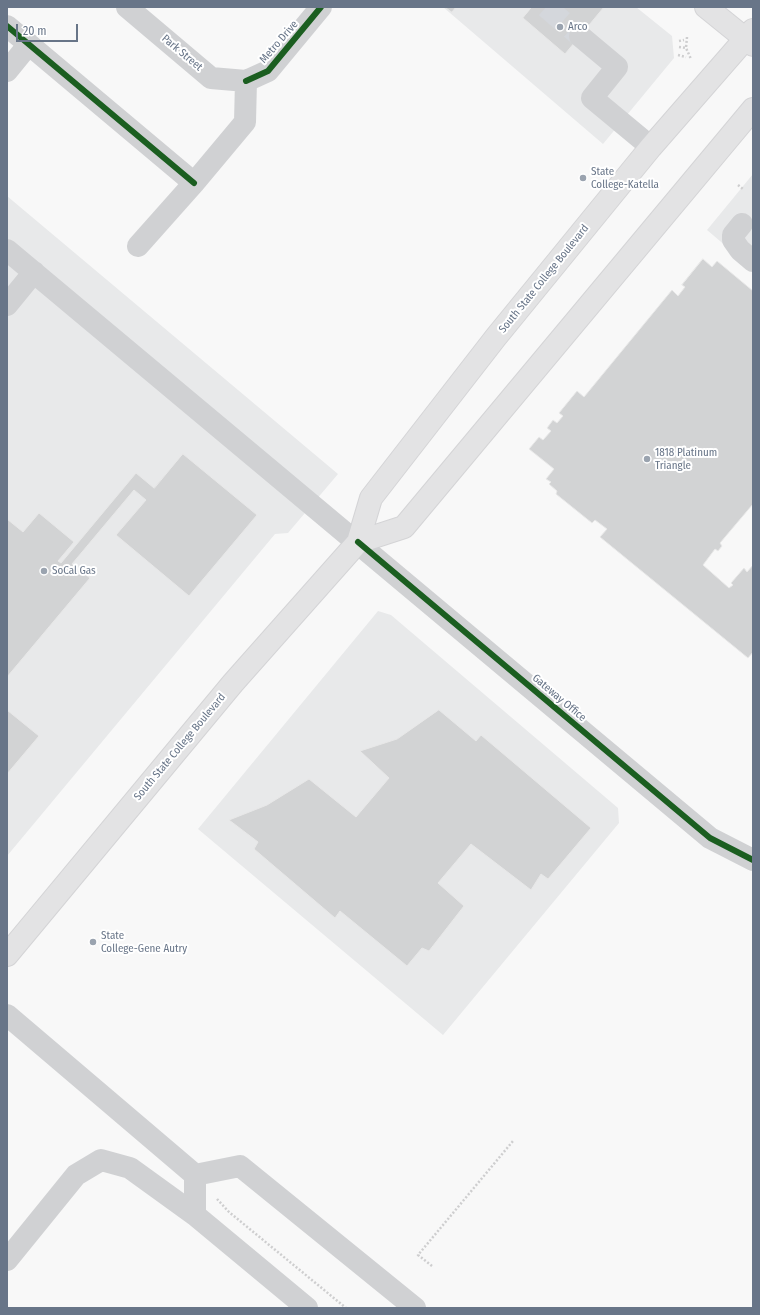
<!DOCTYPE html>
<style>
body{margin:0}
#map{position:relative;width:760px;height:1315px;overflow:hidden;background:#f8f8f8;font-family:"Fira Sans Condensed",sans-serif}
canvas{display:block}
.frame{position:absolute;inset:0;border:8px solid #687588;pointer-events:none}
.scale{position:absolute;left:16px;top:24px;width:62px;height:18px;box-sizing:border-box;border:2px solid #687588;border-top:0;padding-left:5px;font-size:12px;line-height:14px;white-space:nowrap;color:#687588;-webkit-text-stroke:3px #fff;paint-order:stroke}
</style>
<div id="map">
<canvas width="760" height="1315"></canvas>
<div class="frame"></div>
<div class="scale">20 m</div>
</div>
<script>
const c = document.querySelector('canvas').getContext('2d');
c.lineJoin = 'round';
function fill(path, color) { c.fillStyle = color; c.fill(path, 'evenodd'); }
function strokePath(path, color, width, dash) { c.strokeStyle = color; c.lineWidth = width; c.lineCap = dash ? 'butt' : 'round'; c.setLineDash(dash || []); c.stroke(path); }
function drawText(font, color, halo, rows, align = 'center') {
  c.font = font + ' "Fira Sans Condensed",sans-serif'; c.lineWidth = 4; c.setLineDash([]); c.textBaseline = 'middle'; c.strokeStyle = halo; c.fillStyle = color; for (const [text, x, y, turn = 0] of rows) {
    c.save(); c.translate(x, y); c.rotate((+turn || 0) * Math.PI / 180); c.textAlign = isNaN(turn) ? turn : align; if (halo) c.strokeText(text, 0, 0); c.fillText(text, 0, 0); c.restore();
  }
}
const built = new Path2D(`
 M443,7H636L672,36L674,58L603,144Z
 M753,174V269L707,230Z
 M7,196L338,474L288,533L275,534L7,856Z
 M378,611L391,615L618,808L619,823L443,1035L198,829Z`);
const building = new Path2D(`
 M445,7H456L452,12Z
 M532,7H604L565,54L523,18Z
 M703,259L712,267L717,261L753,291V504L720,543L722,546L718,551L715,549L703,565L729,588L733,585L731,583L744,568L747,572L753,565V652L748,658L600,537L607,529L595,520L592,523L556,494L557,491L549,484L551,482L546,479L554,469L529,449L539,437L543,440L551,431L547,428L553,420L557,423L563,416L559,413L577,391L584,397L672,290L678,296L685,287L682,285Z
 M183,454L257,515L189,596L116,535L146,500L134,490L72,564L90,578L7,677V519L23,532L39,513L74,542L58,561L61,563L136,473L154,488Z
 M7,710L39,736L7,774Z
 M439,710L476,741L481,735L591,828L548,879L541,874L531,890L471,844L438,883L464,906L429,951L422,948L407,966L340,911L335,918L254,849L258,842L229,820L267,805L309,779L356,817L389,778L360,751L397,739Z`);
const minorTunnel = new Path2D(`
 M546,7L580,36`);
const path = new Path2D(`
 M687,37L686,48L691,59
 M679,41L684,40
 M679,47L686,48
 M678,55L686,57
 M738,185L743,189
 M217,1199L229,1212L346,1308
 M432,1266L418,1255L513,1141`);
const minor = new Path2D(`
 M127,7L211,78L246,81
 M7,26L194,183
 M580,36L617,67L592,98L651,147
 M7,71L29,44
 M246,81L268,71L321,7
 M742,224L733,235V240L740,250L753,261
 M138,246L194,183L245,122L246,81
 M7,250L710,838L753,860
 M7,305L34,272
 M7,1015L195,1175V1215L307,1308
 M195,1175L240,1166L415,1308
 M7,1260L76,1175L101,1160L130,1168L195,1215`);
const major = new Path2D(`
 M706,7L753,45
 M358,542L404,527L753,109
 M7,955L233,683L358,542L371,498L496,337L651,147L753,30`);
const cycleway = new Path2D(`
 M7,26L194,183
 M246,81L268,71L321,7
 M358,542L710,838L753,860`);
const markers = [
 [560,27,4,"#9aa3af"],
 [583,178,4,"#9aa3af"],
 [647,459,4,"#9aa3af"],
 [44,571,4,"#9aa3af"],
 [93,942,4,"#9aa3af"]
];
const poiNames = [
 ["Arco",568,27],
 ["State",591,172],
 ["College-Katella",591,185],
 ["1818 Platinum",655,453],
 ["Triangle",655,466],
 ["SoCal Gas",52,571],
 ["State",101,936],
 ["College-Gene Autry",101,949]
];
const streetNames = [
 ["Metro Drive",279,42,-49],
 ["Park Street",182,53,40],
 ["South State College Boulevard",544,279,-51],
 ["Gateway Office",559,698,40],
 ["South State College Boulevard",180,747,-50]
];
fill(built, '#e8e9ea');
fill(building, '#d2d3d4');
strokePath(building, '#e8e8e8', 1);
strokePath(minorTunnel, '#d4d7dc', 22, [22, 11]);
strokePath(major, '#d4d4d6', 24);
strokePath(path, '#cececf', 2.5, [2, 2]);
strokePath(minor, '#d0d1d3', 22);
strokePath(major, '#e3e3e4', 22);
strokePath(cycleway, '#1b5e20', 6);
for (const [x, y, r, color] of markers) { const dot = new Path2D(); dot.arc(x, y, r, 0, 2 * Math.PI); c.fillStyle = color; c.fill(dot); strokePath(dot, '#fff', 1.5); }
drawText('11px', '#687588', '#fff', poiNames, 'left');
drawText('11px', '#687588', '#fff', streetNames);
</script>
